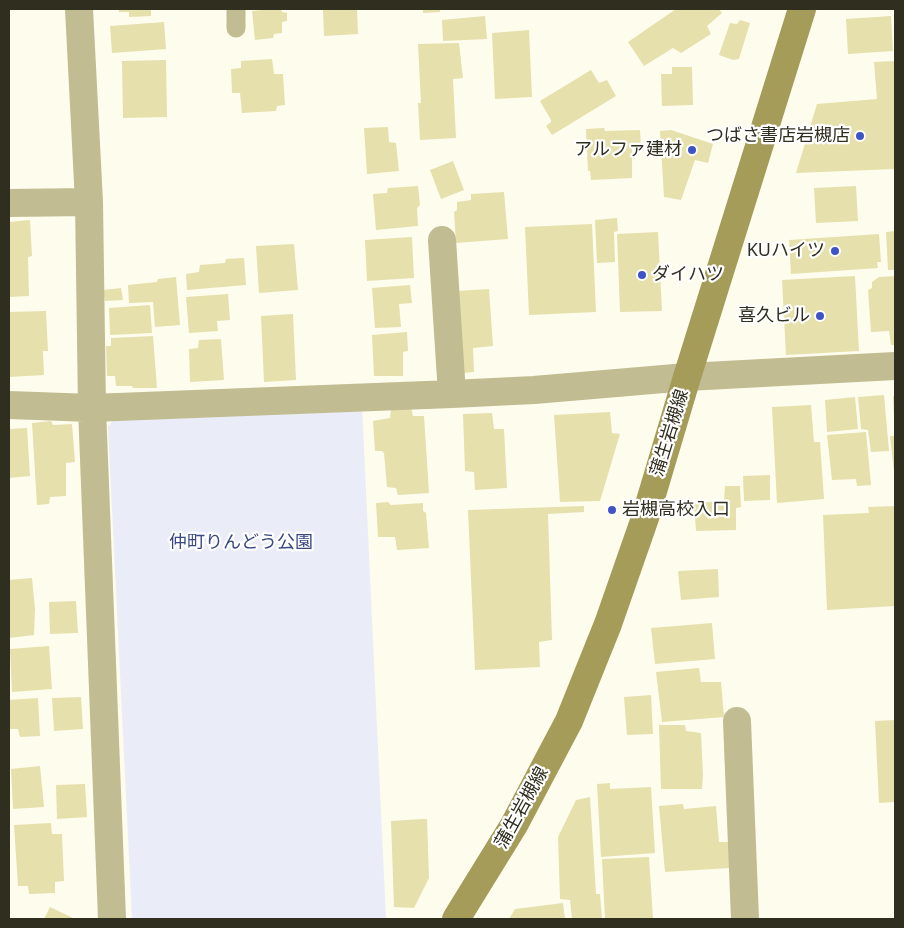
<!DOCTYPE html>
<meta charset="utf-8">
<style>
body{margin:0}
#map{position:relative;width:904px;height:928px;overflow:hidden;background:#fefced;font-family:"Noto Sans",sans-serif}
canvas{display:block}
.frame{position:absolute;inset:0;border:10px solid #302e1f;pointer-events:none}
</style>
<div id="map">
<canvas width="904" height="928"></canvas>
<div class="frame"></div>
</div>
<script>
const c = document.querySelector('canvas').getContext('2d');
c.lineJoin = 'round';
function fill(path, color) { c.fillStyle = color; c.fill(path, 'evenodd'); }
function strokePath(path, color, width, dash) { c.strokeStyle = color; c.lineWidth = width; c.lineCap = dash ? 'butt' : 'round'; c.setLineDash(dash || []); c.stroke(path); }
function drawText(font, color, halo, rows, align = 'center') {
  c.font = font + ' "Noto Sans","Noto Sans JP",sans-serif'; c.lineWidth = 4.5; c.setLineDash([]); c.textBaseline = 'middle'; c.strokeStyle = halo; c.fillStyle = color; for (const [text, x, y, turn = 0] of rows) {
    c.save(); c.translate(x, y); c.rotate((+turn || 0) * Math.PI / 180); c.textAlign = isNaN(turn) ? turn : align; if (halo) c.strokeText(text, 0, 0); c.fillText(text, 0, 0); c.restore();
  }
}
const green = new Path2D(`
 M362,405L386,919H132L108,427L116,417Z`);
const building = new Path2D(`
 M119,9H151V16L129,17V12H119Z
 M272,9H281L282,12L287,13V21L282,22V33L274,34L273,38L255,40L252,11Z
 M323,9H357L358,34L324,36Z
 M423,9H440V12L423,13Z
 M676,9H719L722,13L707,26L711,34L681,53L673,48L644,66L628,42Z
 M485,16L487,39L443,41L442,20Z
 M891,16L893,51L848,54L846,19Z
 M740,20L750,23L739,59L733,60L719,55L730,23L737,24Z
 M164,22L166,49L112,53L110,26Z
 M529,30L532,97L495,99L492,33Z
 M459,43L463,78L453,79L456,138L420,140L418,103H421L418,44Z
 M272,59L274,74H283L285,105L277,106L276,111L242,113L240,93H232L231,69L241,68V61Z
 M166,60L167,117L123,118L122,61Z
 M895,61V169L796,173L817,104L877,99L874,62Z
 M672,67H692L693,105L662,106L661,74H672Z
 M591,70L599,83L607,80L616,96L552,135L546,126L551,122V120L540,101Z
 M388,127L389,142L396,143L399,171L367,174L364,128Z
 M604,128L605,131L640,130L641,147L632,148V178L591,180L590,171H588L586,129Z
 M671,130L713,144L708,163L695,160L681,200L664,197L660,131Z
 M453,161L464,190L441,199L430,170Z
 M418,186L420,205L417,208L418,226L376,230L373,194L387,193L388,188Z
 M856,186L858,221L816,223L814,188Z
 M504,192L508,239L456,243L454,212L457,210V202L471,200V194Z
 M617,218L618,231L614,232L615,262L597,263L595,220Z
 M30,220L32,256L28,257L29,296L9,297V222Z
 M592,224L596,312L529,315L525,227Z
 M895,231V270H888L886,232Z
 M658,232L662,311L620,312L617,234Z
 M879,234L881,262H877L878,268L791,274L789,240Z
 M412,237L414,278L367,281L365,240Z
 M294,244L298,290L259,293L256,246Z
 M244,258L246,285L187,290L186,274L199,272L200,265L225,263L226,259Z
 M855,276L859,351L786,355L782,280Z
 M895,276V345H891L889,331L871,332L868,290L872,288V282L879,277Z
 M176,277L180,325L155,327L153,302L129,303L128,285L157,282L158,279Z
 M410,285L412,303L399,304L401,327L375,328L372,288Z
 M121,288L123,300L105,301L103,290Z
 M489,289L493,346L473,348L474,372L463,373L457,291Z
 M228,294L230,320L217,321L218,331L189,333L186,297Z
 M150,305L152,333L110,335L109,308Z
 M46,311L48,351H43L44,375L9,377V312Z
 M293,314L296,380L264,382L261,316Z
 M407,332L408,351L403,352V376H374L372,335Z
 M153,336L157,388H133L132,386H116L115,376H107L106,346H111V338Z
 M221,339L224,380L190,382L189,349L198,348L199,340Z
 M884,395L889,451L871,452L868,430L861,429L858,397Z
 M893,396H895V418H894Z
 M855,397L858,429L827,432L825,400Z
 M811,405L814,442H820L824,499L777,503L772,407Z
 M411,408L413,416H424L429,493L398,495L396,488L387,487L384,453L382,451H375L373,421L390,418L391,409Z
 M610,412L612,433L620,434L600,501L560,502L554,415Z
 M492,413L494,429H504L507,488L475,490L474,472L465,471L463,414Z
 M51,421L53,425L72,424L75,462L66,463V496L50,497L49,504L37,505L32,423Z
 M27,428L30,476L9,478V429Z
 M866,432L871,485L857,486L856,479L832,480L827,435Z
 M890,436H895V471L894,472Z
 M770,475V500L744,501L743,476Z
 M725,486H740L741,507L736,508V530L696,531L694,503L724,501Z
 M388,502L391,505L423,503V511L426,513L429,548L397,550L395,537H378L376,503Z
 M584,506V512L548,514L552,640L539,642L540,667L475,670L468,510Z
 M895,506V606L827,610L823,515L869,513L868,507Z
 M718,569L719,597L681,600L678,572L679,571Z
 M32,578L35,609L34,635L9,638V580Z
 M76,601L78,633L50,634L49,602Z
 M712,623L715,659L655,664L651,628Z
 M49,646L52,689L12,692L10,649Z
 M699,668L701,682H721L724,717L662,722L656,672Z
 M651,695L653,734L627,735L624,697Z
 M81,697L83,729L54,731L52,698Z
 M38,698L40,736L20,737L18,729H9V700Z
 M895,720V802L879,803L875,721Z
 M659,725H685L686,731L701,733L703,775L702,789H661Z
 M40,766L44,807L13,809L11,769Z
 M610,783V789L651,787L655,853L601,857L597,784Z
 M85,784L87,817L57,819L56,785Z
 M590,797L596,894H600L602,919H572L570,900L560,899L558,837L576,800Z
 M683,804L684,809L716,806L719,842H728L731,866L729,868L665,872L659,806Z
 M423,819H427L429,878L414,908L394,907L391,821Z
 M51,823L52,834H62L64,881L55,882V893L29,894L28,886H18L14,825Z
 M649,857L653,919H605L602,859Z
 M563,903L565,919H509L515,909Z
 M50,907L75,919H44Z`);
const lane = new Path2D(`
 M236,9V28`);
const street = new Path2D(`
 M79,9L89,202L92,408L112,919
 M9,203L89,202
 M442,240L452,394
 M9,405L92,408L452,394L534,390L687,377L895,366
 M737,721L745,919`);
const secondary = new Path2D(`
 M456,919L514,825L569,721L608,624L645,518L687,377L802,9`);
const markers = [
 [860,136,5,"#3e53c6"],
 [692,150,5,"#3e53c6"],
 [835,251,5,"#3e53c6"],
 [642,275,5,"#3e53c6"],
 [820,316,5,"#3e53c6"],
 [612,510,5,"#3e53c6"]
];
const poiNames = [
 ["つばさ書店岩槻店",850,136],
 ["アルファ建材",682,150],
 ["KUハイツ",825,251],
 ["ダイハツ",652,275,"left"],
 ["喜久ビル",810,316],
 ["岩槻高校入口",622,510,"left"]
];
const streetNames = [
 ["蒲生岩槻線",670,433,-73],
 ["蒲生岩槻線",522,808,-61]
];
const parkNames = [
 ["仲町りんどう公園",241,543]
];
fill(green, '#eaedf7');
fill(building, '#e6e0ac');
strokePath(lane, '#c1bc91', 19);
strokePath(street, '#c1bc91', 28);
strokePath(secondary, '#a59c5a', 28);
for (const [x, y, r, color] of markers) { const dot = new Path2D(); dot.arc(x, y, r, 0, 2 * Math.PI); c.fillStyle = color; c.fill(dot); strokePath(dot, '#fff', 2); }
drawText('18px', '#302e1f', '#fff', poiNames, 'right');
drawText('18px', '#302e1f', '#fff', streetNames);
drawText('18px', '#3a4983', '#fff', parkNames);
</script>
